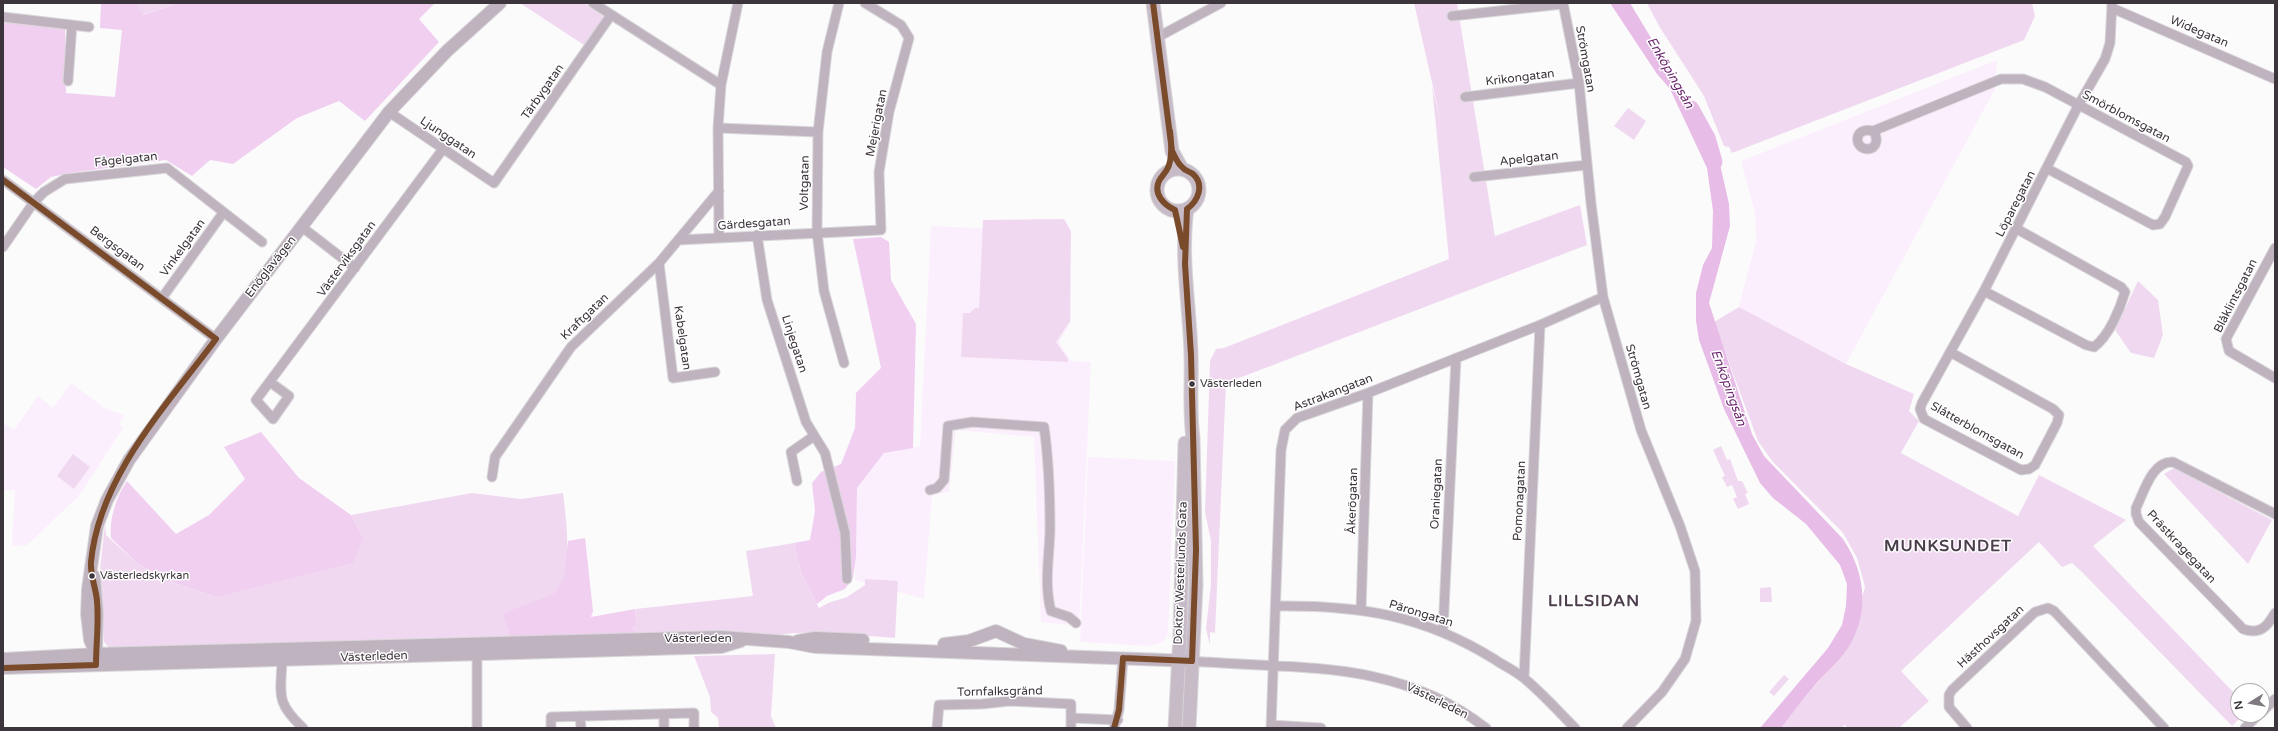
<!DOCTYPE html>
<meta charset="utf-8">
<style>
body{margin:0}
#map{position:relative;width:2278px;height:731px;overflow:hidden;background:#fcfbfc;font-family:"Varela Round",sans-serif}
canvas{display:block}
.frame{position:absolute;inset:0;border:4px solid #3c353c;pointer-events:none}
.north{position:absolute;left:2230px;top:683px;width:40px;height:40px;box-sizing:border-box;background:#fff;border:1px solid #b1aeb1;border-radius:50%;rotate:259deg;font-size:11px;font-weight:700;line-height:16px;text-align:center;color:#3c353c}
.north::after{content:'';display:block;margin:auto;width:14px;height:18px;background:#7f7a7f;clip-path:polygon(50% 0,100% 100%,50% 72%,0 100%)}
</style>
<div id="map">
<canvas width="2278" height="731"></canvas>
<div class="frame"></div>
<div class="north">N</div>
</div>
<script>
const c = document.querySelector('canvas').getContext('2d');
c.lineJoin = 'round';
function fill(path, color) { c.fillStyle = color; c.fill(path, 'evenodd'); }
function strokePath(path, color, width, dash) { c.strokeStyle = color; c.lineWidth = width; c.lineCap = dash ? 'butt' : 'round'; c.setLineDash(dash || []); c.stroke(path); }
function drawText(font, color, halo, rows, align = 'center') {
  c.font = font + ' "Varela Round",sans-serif'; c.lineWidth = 3; c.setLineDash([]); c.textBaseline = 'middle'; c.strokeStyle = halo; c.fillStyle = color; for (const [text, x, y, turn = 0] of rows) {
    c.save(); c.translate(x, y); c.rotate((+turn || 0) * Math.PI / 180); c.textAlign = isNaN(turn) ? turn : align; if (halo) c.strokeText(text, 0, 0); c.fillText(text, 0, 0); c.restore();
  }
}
const built = new Path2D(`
 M1997,60L1995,89L1846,364L1739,307L1756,241L1755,213L1741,161Z
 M931,226L1070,232L1071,322L1059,342L1071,361L1091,362L1079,626L1041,622L1034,437L956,430L949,492L932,495L924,599L855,580L857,488L884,453L920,446Z
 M71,383L106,409L124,415L119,424L123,428L79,496L27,545L12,546L15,490H3V477H5L3,469V423L14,430L38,396L53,408Z
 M1088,457L1175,461L1168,633L1164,641L1158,644L1150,646L1080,642Z`);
const green = new Path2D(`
 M136,3H178L142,15Z
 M520,3H585L604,17L584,45Z
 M1414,3H1457L1495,236L1580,205L1587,245L1226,383L1215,633L1210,632V645L1206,629L1211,584V541L1205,512L1210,361L1216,349L1224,348L1449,259L1432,86L1441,122Z
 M1647,3H2032L2035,16L2024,40L1732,153L1729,147L1724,146L1704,96L1659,26Z
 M1628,108L1646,121L1634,140L1614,126Z
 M1064,219L1071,231L1070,321L1056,342L1068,359V362L961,357L963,313H970L975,308H979L983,220Z
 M2138,281L2158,300L2163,335L2154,358L2131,353L2115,330Z
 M1739,307L1846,364L1914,394L1909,411L1919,421L1901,453L2018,516L2039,475L2126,520L2093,546L2238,697V715H2243L2232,726L2081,571L2072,563L2062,567L2039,542L1901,671L1929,701L1899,728H1847L1845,725L1841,728H1778L1830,668L1852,632L1865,587L1857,558L1843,533L1772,461L1758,441L1714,322Z
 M1721,446L1727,460L1730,459L1738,481H1742L1748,493L1745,494L1749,504L1738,509L1733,499L1737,497L1732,485L1727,487L1722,477L1725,476L1713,450Z
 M73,454L90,467L74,489L57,476Z
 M2174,468L2272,520L2248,564L2164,474Z
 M472,493L521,499L563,493C566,516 575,580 553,595C541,603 518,608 504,613L511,640L382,643C374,637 367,640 359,645L109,648L104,642L100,569L105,523L106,535L139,565L177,584L216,597L363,537L351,515Z
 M794,543L801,573L819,608L828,603L847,597L865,585V579L898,581L895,638C863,636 798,628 770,637L635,636L633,627L637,626L635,609L753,596L746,551Z
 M1771,587L1772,602H1760V588Z
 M775,654L771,716L776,728H719L718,718L711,712L710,697L694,656Z
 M1784,675L1789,679L1774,696L1769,692Z`);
const forest = new Path2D(`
 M101,3H136L143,15L178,3H435L419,19L439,42L365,121L339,101L297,118L233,164L210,160L192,176L166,160L70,173L51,177L36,189L3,167V21L65,27L66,93L115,97L122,30L100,28Z
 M881,237L889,242L891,280L916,324L913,448L884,453L857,488L856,557L853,578L845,589L827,596L817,604L801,573L794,543L810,540L815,511L812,483L821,472L841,464L855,428L856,393L881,368L853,239Z
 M261,432L299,478L351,515L363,537L353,563L216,597L177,584L139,565L111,538C109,519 116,497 127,481L176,534L209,515L245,479L224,447Z
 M585,538L593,611L591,617L635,609L637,626L633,627L635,636L511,640L503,613L554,594L564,577L568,541Z`);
const water = new Path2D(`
 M1610,3H1630L1677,81L1720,164L1729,204L1730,226L1709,303L1752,434L1764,456L1843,539C1864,570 1870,609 1851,643C1843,658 1826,672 1815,685C1803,699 1792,713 1781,728H1760L1828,648L1842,625L1846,606L1847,584L1840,565L1806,524L1773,498L1760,483L1724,409L1699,340L1696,321V293L1703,265L1712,248L1713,211L1707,168L1670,89L1657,74Z`);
const river = new Path2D(`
 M1691,109L1707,138L1714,162`);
const minor = new Path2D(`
 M593,3L721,85
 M839,3L827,52L818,132L817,232L824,291L844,363
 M1563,3L1579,83L1591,203L1603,297L1641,430L1680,526L1695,571L1696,621L1685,659L1662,692L1627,728
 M2112,8L2275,79
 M1452,16L1563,4
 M3,17L89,27
 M1158,37L1221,3
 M68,81L72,25
 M1465,97L1579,83
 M389,112L494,183L611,15
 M718,128L818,132
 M1873,131C1878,137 1878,149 1867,149C1853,148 1854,126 1873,131L2001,79H2023L2045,87L2186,162L2188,166L2165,217L2160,224L2153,225L2048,169
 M1474,177L1587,165
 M3,180L216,339
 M302,227L355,268
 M757,235L767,300L806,422L825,453L845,533L847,579
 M719,238L718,128L721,85L738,3
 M678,240L881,230L879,172L889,112L909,38L901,25L865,3
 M3,247L34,202L44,192L65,179L167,168L262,242
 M2275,248L2226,339L2229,351L2275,378
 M659,263L673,378L715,372
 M1984,291L2086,345L2094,347C2109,336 2120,309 2125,292L2121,287L2017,229
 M162,298L223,213
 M1950,352L2053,409L2059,415L2057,423L2035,465L2029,469L2021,470L1924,419L1920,409L1922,403L1984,291L2078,106L2105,59L2110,43L2112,3
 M270,382L289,396L273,419L256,400L443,149
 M492,477L495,457L571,347L659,263L719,191
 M797,481L791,452L814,436
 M930,490L937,488L944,480L948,426L972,422L1044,427C1049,461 1050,496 1050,531C1049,558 1044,585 1051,611L1069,617L1076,623
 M2275,514L2173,462C2152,461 2144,492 2136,508V514L2139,522L2243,629C2260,635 2267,627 2275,613
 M1277,606C1359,605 1423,615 1494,659C1504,666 1516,671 1525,679C1543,694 1559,712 1575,728
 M1361,610L1368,393
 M1443,631L1456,358
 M477,649V728
 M282,655C282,693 273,700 303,728
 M1192,661C1298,670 1396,658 1486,728
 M1524,678L1540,325
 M2262,712L2275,699
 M664,714V728
 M580,716L581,728
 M1072,718L1118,720
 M1271,725L1321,728
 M551,728V717L694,713V728
 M937,728L939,705L982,704L1010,701L1071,704V728
 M1114,728L1119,710L1123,658
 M1271,728L1281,450L1285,430L1297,418L1368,393L1540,325L1603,297
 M1967,728L1949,707V695L1952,690L2035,612L2048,608L2054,611L2164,728
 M2245,728L2258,715`);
const tertiary = new Path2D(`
 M94,576L97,613L96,654
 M798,641L815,638L863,640
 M944,644L969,641L996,631L1024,644L1061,651
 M96,654L90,640L87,614L88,589L97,526L107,500L129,460L216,339L389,112L447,51L500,3
 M3,659L96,654L721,637L789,642L815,647L1192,661
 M3,668L721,647L741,641`);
const secondary = new Path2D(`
 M1153,3L1172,151L1182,169
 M1157 190a21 21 0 1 1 42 0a21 21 0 1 1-42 0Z
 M1187,209C1180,258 1190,307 1191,355C1192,383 1189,410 1193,438L1196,585L1189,728
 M1175,728L1180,635L1185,443`);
const bus1 = new Path2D(`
 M1170,131C1171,142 1173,154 1169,165C1167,172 1162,175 1159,181C1153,194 1164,205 1175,210L1183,247
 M3,180L216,339
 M1123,658L1192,661L1196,550L1191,355L1185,264L1187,209C1198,201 1205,185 1193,174C1189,171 1185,171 1182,167C1177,163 1175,156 1172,151L1153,3
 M3,668L96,665C96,644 99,622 97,601C96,588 90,575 91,562C99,476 167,405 216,339
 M1114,728L1119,710L1123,658`);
const markers = [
 [1192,384,3.5,"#3c353c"],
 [92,576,3.5,"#3c353c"]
];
const busNames = [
 ["Västerleden",1200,384],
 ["Västerledskyrkan",100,576]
];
const streetNames = [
 ["Widegatan",2199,32,23],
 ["Strömgatan",1585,59,80],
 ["Krikongatan",1520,78,-7],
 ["Tärbygatan",543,92,-55],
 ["Smörblomsgatan",2126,117,28],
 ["Mejerigatan",877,123,-79],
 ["Ljunggatan",448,138,34],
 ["Apelgatan",1529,159,-6],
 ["Fågelgatan",126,160,-6],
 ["Voltgatan",805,183,-89],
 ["Löparegatan",2016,204,-63],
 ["Gärdesgatan",754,224,-4],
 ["Vinkelgatan",183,248,-54],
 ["Bergsgatan",117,249,37],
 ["Västerviksgatan",347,259,-54],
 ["Enöglavägen",271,267,-52],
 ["Blåklintsgatan",2236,296,-63],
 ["Kraftgatan",585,317,-44],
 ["Kabelgatan",682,338,82],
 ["Linjegatan",794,344,72],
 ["Strömgatan",1638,377,74],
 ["Astrakangatan",1333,393,-21],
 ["Slåtterblomsgatan",1977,431,29],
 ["Oraniegatan",1437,494,-87],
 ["Åkerögatan",1353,501,-88],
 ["Pomonagatan",1520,501,-87],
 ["Prästkragegatan",2181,547,47],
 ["Doktor Westerlunds Gata",1181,573,-88],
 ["Pärongatan",1421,614,17],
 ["Hästhovsgatan",1991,637,-43],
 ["Västerleden",698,639],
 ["Västerleden",374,657,-2],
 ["Tornfalksgränd",1000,692,-1],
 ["Västerleden",1437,701,26]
];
const waterNames = [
 ["Enköpingsån",1670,73,60],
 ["Enköpingsån",1728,388,70]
];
const districtNames = [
 ["MUNKSUNDET",1948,547],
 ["LILLSIDAN",1594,602]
];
fill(built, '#fceffd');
fill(green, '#f0d9f0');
fill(forest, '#f0cff1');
fill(water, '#e7bde8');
strokePath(river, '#e7bde8', 17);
strokePath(minor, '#d9d7d9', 11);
strokePath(tertiary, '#d9d7d9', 14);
strokePath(secondary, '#d9d7d9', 15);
strokePath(minor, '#bfb3bf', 9);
strokePath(tertiary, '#bfb3bf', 12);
strokePath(secondary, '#c6bbc7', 13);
strokePath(bus1, '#7a4b2a', 6);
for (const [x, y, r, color] of markers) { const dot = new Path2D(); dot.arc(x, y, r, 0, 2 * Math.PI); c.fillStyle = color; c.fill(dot); strokePath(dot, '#fff', 1.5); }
drawText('11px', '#3c353c', '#fff', busNames, 'left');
drawText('12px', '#3c353c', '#fff', streetNames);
drawText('italic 13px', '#6c2870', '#fff', waterNames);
c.letterSpacing = '1px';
drawText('bold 16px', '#4c3e4c', '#fff', districtNames);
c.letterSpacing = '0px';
</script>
